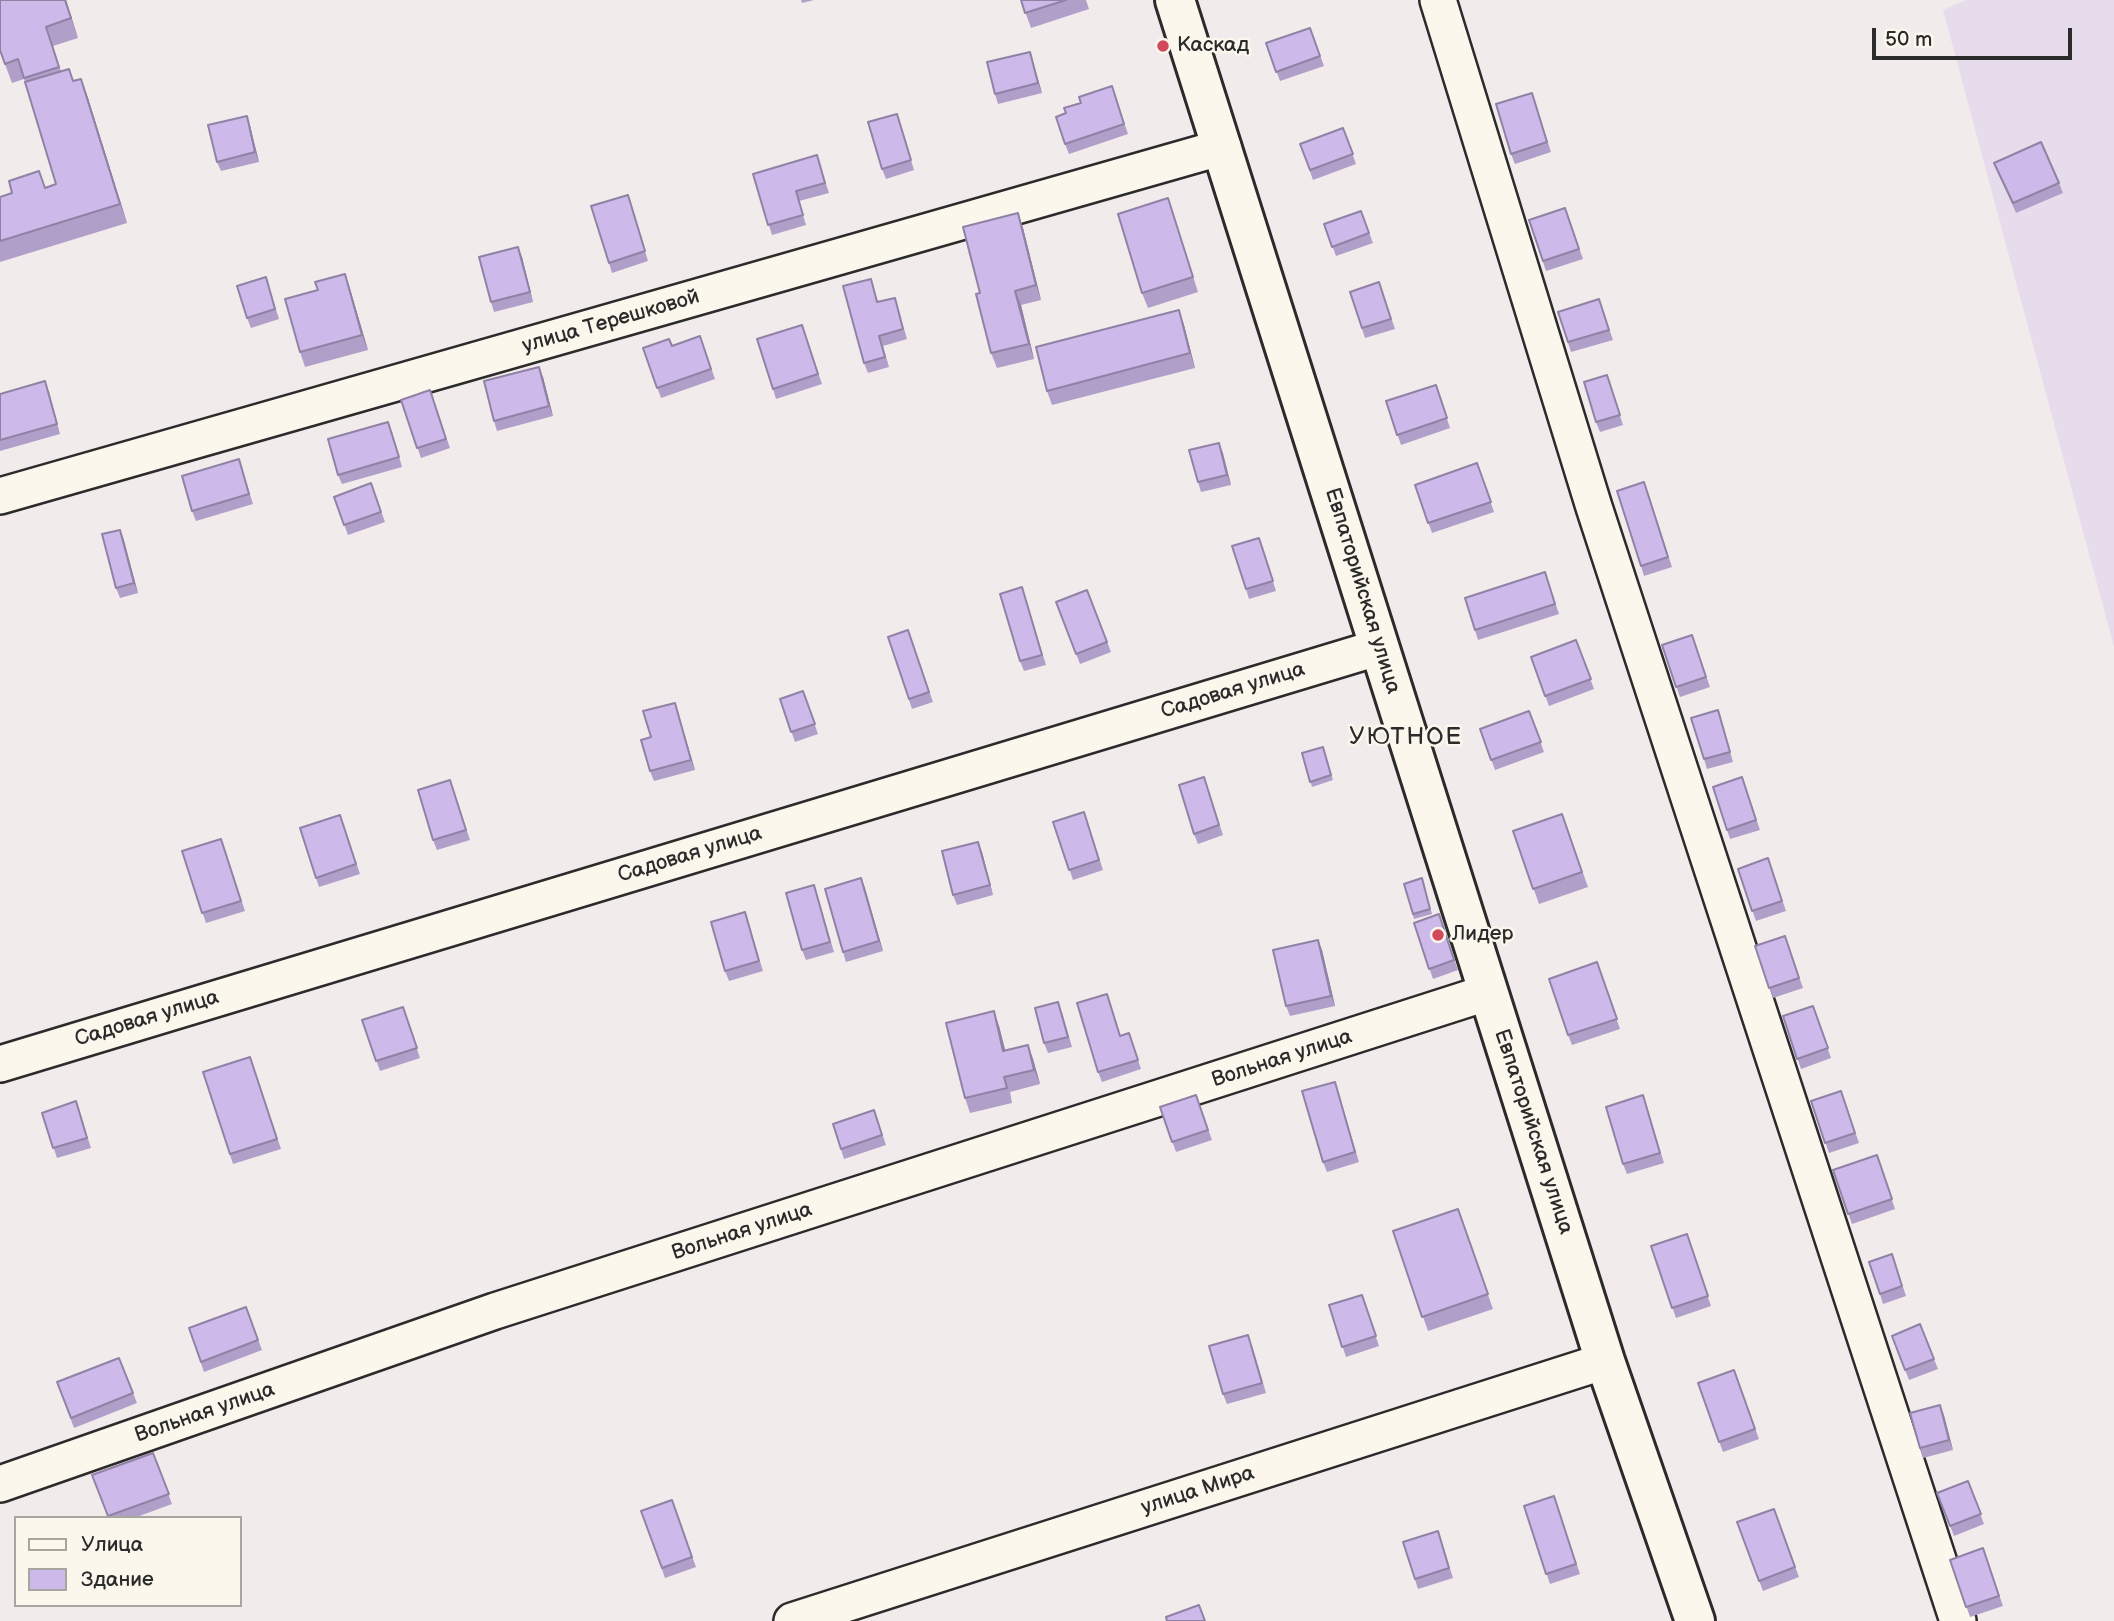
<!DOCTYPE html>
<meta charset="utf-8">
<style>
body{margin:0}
#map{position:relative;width:2114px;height:1621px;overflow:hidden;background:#f2ebec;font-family:"Balsamiq Sans",sans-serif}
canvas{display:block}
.legend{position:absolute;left:14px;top:1516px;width:228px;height:91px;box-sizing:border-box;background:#fbf7ec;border:2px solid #a8a59f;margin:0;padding:9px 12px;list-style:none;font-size:21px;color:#2b2b2b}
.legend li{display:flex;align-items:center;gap:14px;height:35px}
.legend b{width:35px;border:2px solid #a8a59f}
.scale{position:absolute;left:1872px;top:28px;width:200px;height:32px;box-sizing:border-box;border:4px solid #2b2b2b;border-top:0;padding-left:9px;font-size:21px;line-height:24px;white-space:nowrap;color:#2b2b2b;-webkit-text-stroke:5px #fbf7ec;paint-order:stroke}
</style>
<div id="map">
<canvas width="2114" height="1621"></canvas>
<ul class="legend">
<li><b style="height:9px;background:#fbf7ec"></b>Улица</li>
<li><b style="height:19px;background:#cdb9ea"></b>Здание</li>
</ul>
<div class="scale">50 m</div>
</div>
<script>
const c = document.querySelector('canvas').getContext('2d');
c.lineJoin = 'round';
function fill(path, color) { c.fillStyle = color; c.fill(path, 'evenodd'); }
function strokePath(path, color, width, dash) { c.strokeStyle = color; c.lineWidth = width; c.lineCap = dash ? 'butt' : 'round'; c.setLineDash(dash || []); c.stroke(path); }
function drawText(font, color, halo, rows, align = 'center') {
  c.font = font + ' "Balsamiq Sans",sans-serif'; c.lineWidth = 5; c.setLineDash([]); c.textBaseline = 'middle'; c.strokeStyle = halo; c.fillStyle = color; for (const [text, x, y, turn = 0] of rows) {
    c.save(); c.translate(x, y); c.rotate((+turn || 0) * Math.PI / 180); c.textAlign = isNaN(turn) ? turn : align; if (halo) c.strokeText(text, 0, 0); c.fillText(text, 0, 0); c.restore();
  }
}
const built = new Path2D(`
 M1966,0H2114V647L1943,10Z`);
const minor = new Path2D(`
 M1438,0L1594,507L1958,1621
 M0,496L1223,147
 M0,1064L1380,647
 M0,1484L495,1311L1489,992
 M792,1621L1605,1361`);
const major = new Path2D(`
 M1175,0L1605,1361L1695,1621`);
const wall = new Path2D(`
 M0,0H66L78,38L53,46L61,71L74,81L81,79L88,98L127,223L0,262V197L12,193L39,171L45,188L56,184L24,79L12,83L0,51Z
 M801,0H814L802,3Z
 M1021,0H1086L1089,9L1031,28Z
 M1310,28L1324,66L1280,81L1266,43Z
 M1033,62L1042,93L998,104L995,94Z
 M1112,86L1128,134L1069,154L1065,144L1066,113L1081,103Z
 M1532,93L1551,152L1515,164L1511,154Z
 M900,123L914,170L886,179L882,169Z
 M250,126L259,162L221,171L217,162Z
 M1343,128L1356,164L1313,180L1300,144Z
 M1994,163L2059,183L2063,193L2016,213Z
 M820,165L829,193L799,201L806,225L772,235L753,174Z
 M628,195L648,261L612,273L609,263Z
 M1168,198L1198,292L1148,308L1142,293Z
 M1565,208L1583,259L1546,271L1529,220Z
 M1361,211L1373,243L1336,256L1324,224Z
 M1023,228L1041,300L1021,305L1034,359L997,368L991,353L980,293Z
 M522,257L533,302L494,312L491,302Z
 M345,274L350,289L368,350L305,367L300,352L318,290Z
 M871,279L878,302L898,308L907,339L883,346L889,367L868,373L864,363Z
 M1379,282L1395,329L1365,338L1350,292Z
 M269,287L279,319L251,328L247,318Z
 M1599,299L1613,340L1571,352L1558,312Z
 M1179,310L1184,325L1195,368L1052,405L1047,391Z
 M802,325L822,384L776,399L773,389Z
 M700,336L715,379L661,398L643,348L672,346Z
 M1607,375L1623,425L1600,432L1596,422Z
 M543,377L553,416L497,431L494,421Z
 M1436,385L1450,428L1401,445L1386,401Z
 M430,390L450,448L421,458L401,400Z
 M49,391L60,434L0,451V394Z
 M392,432L402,467L342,484L338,475Z
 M1219,443L1231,485L1201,492L1198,482Z
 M239,459L253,504L196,521L192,511Z
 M1477,463L1494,512L1432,533L1415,485Z
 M371,483L385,522L348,535L334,497Z
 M1648,492L1672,567L1644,576L1641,566Z
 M120,530L138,593L120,598L116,588Z
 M1259,538L1276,591L1249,599L1246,589Z
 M1545,572L1559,614L1478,640L1465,598Z
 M1087,590L1111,652L1080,664L1056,602Z
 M1025,597L1046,665L1024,671L1020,661Z
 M908,630L933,702L912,709L888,637Z
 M1692,635L1710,687L1680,697L1662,645Z
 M1576,640L1594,689L1549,706L1531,657Z
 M803,691L818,734L795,742L780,699Z
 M1718,710L1733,762L1707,769L1704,759Z
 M1529,711L1544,752L1495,770L1480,729Z
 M678,713L695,770L654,781L650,771L651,737Z
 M1323,747L1333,780L1312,787L1302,753Z
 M1204,777L1223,835L1198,844L1194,834Z
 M1742,777L1760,830L1730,839L1713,787Z
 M450,780L470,840L437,850L433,840Z
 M1084,812L1103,870L1073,880L1053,822Z
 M1562,814L1588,887L1539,904L1513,831Z
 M340,815L360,874L319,887L300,828Z
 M221,839L245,911L206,923L182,851Z
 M982,852L993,895L957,905L953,895Z
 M1768,858L1786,911L1756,921L1738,869Z
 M861,878L883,951L846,962L843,952Z
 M1422,878L1432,914L1414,919L1404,884Z
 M817,895L834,952L806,960L802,950Z
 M1439,914L1458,970L1433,979L1414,923Z
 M748,922L763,971L729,981L725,971Z
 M1785,936L1803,988L1773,998L1755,946Z
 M1318,940L1322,950L1335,1006L1290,1016L1286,1006Z
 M1597,962L1620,1029L1572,1045L1568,1035Z
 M1813,1006L1831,1058L1801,1069L1783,1016Z
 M403,1007L420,1058L380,1071L362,1020Z
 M1062,1012L1072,1047L1048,1053L1044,1043Z
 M999,1026L1005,1050L1028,1045L1033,1059L1040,1084L1010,1092L1012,1103L970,1113L965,1098Z
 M1129,1033L1141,1069L1102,1082L1098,1072L1121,1036Z
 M250,1057L281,1149L233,1164L203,1072Z
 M1841,1091L1859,1143L1829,1153L1811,1101Z
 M1338,1092L1359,1162L1327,1172L1323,1162Z
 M1196,1095L1212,1140L1176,1152L1160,1107Z
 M1643,1095L1664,1163L1627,1174L1623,1164Z
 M76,1101L91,1148L57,1158L42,1113Z
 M874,1110L886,1145L844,1159L833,1124Z
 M1877,1155L1895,1209L1852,1224L1833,1170Z
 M1458,1209L1493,1309L1428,1331L1393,1231Z
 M1687,1234L1711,1306L1676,1318L1651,1246Z
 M1892,1254L1906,1296L1883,1304L1880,1294Z
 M1362,1295L1379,1346L1346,1357L1329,1305Z
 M246,1307L262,1350L204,1372L189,1328Z
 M1920,1324L1938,1369L1909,1380L1892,1336Z
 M1252,1345L1266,1393L1227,1404L1223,1394Z
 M119,1358L137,1403L74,1428L57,1382Z
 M1734,1370L1759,1439L1723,1452L1698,1383Z
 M1940,1405L1953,1450L1923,1458L1920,1448Z
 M153,1453L172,1504L134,1518H108L92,1475Z
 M1968,1481L1984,1524L1954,1536L1937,1493Z
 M1554,1496L1580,1574L1550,1584L1524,1506Z
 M672,1500L696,1567L665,1578L641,1511Z
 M1774,1509L1799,1577L1763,1591L1737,1522Z
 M1438,1531L1453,1578L1418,1589L1403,1542Z
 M1983,1548L2003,1606L1970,1617L1950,1560Z`);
const shadedWall = new Path2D(`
 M65,0H66L78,38L71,18Z
 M1030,52L1033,62L1042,93L1038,83Z
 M81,79L88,98L127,223L120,204Z
 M247,116L250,126L259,162L255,152Z
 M1018,213L1023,228L1041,300L1036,285Z
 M518,247L522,257L533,302L530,292Z
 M345,274L350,289L368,350L362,335Z
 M1015,291L1021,305L1034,359L1029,344Z
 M1179,310L1184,325L1195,368L1190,353Z
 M539,367L543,377L553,416L549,406Z
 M1219,443L1223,453L1231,485L1227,475Z
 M120,530L124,540L138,593L134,583Z
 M675,703L678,713L695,770L691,760Z
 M978,842L982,852L993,895L990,885Z
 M861,878L865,888L883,951L879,941Z
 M1318,940L1322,950L1335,1006L1331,996Z
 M994,1011L999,1026L1009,1065L1003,1051Z
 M1028,1045L1033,1059L1040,1084L1034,1070Z
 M1940,1405L1944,1415L1953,1450L1949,1440Z`);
const building = new Path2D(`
 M0,0H65L71,18L46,27L59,67L24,78L18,59L5,64L0,50Z
 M1021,0H1066L1025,13Z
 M1310,28L1320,56L1276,72L1266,43Z
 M1030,52L1038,83L995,94L987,62Z
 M69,69L73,81L81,79L120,204L0,241V197L12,193L9,181L39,171L45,188L56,184L25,82Z
 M1112,86L1124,124L1065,144L1056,117L1066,113L1064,108L1081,103L1079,97Z
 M1532,93L1547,142L1511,154L1496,104Z
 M897,114L911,160L882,169L868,122Z
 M247,116L255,152L217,162L208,125Z
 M1343,128L1353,154L1310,170L1300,144Z
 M2041,142L2059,183L2013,203L1994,163Z
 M817,155L825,183L796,191L803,215L768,225L753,174Z
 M628,195L645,251L609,263L591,206Z
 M1168,198L1193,277L1142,293L1118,214Z
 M1565,208L1579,249L1543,261L1529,220Z
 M1361,211L1369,233L1332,247L1324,224Z
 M1018,213L1036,285L1015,291L1029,344L991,353L976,294L980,293L963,227Z
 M518,247L530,292L491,302L479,257Z
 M345,274L362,335L300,352L285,299L318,290L315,282Z
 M266,277L275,309L247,318L237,286Z
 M871,279L877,302L895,298L903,329L879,336L885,357L864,363L843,286Z
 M1379,282L1391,319L1362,328L1350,292Z
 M1599,299L1609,330L1568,342L1558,312Z
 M1179,310L1190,353L1047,391L1036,347Z
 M802,325L818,374L773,389L757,339Z
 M700,336L711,369L657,388L643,348L669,339L672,346Z
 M539,367L549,406L494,421L484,381Z
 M1607,375L1620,415L1596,422L1584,382Z
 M45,381L57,424L0,440V394Z
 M1436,385L1447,418L1397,435L1386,401Z
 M430,390L446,439L417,448L401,400Z
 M388,422L399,457L338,475L328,439Z
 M1219,443L1227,475L1198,482L1189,450Z
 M239,459L249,494L192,511L182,476Z
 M1477,463L1491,502L1428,523L1415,485Z
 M1644,482L1668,557L1641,566L1617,491Z
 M371,483L381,512L344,525L334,497Z
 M120,530L134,583L116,588L102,534Z
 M1259,538L1273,581L1246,589L1232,546Z
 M1545,572L1555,604L1475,630L1465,598Z
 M1022,587L1042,655L1020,661L1000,594Z
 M1087,590L1107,642L1076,654L1056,602Z
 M908,630L929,692L909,699L888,637Z
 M1692,635L1706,677L1676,687L1662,645Z
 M1576,640L1591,679L1545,696L1531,657Z
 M803,691L815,724L791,732L780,699Z
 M675,703L691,760L650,771L641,740L651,737L643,711Z
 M1718,710L1730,752L1704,759L1691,718Z
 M1529,711L1541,742L1491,760L1480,729Z
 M1323,747L1331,775L1310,782L1302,753Z
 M1204,777L1219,825L1194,834L1179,785Z
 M1742,777L1756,820L1727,830L1713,787Z
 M450,780L466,830L433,840L418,790Z
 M1084,812L1099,860L1069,870L1053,822Z
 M1562,814L1582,872L1533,889L1513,831Z
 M340,815L356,864L316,878L300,828Z
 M221,839L241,901L202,913L182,851Z
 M978,842L990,885L953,895L942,851Z
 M1768,858L1782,901L1752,911L1738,869Z
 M861,878L879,941L843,952L825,889Z
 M1422,878L1430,909L1413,914L1404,884Z
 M814,885L830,942L802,950L786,893Z
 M745,912L759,961L725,971L711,922Z
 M1439,914L1454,960L1429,969L1414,923Z
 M1785,936L1799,978L1769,988L1755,946Z
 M1318,940L1331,996L1286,1006L1273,950Z
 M1597,962L1617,1019L1568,1035L1549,979Z
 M1107,994L1120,1036L1129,1033L1138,1060L1098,1072L1077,1003Z
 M1058,1002L1068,1037L1044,1043L1035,1008Z
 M1813,1006L1828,1048L1797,1059L1783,1016Z
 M403,1007L417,1048L376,1061L362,1020Z
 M994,1011L1003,1051L1028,1045L1034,1070L1004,1077L1007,1088L965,1098L946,1023Z
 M250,1057L277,1139L230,1154L203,1072Z
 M1335,1082L1355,1152L1323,1162L1302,1091Z
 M1841,1091L1855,1133L1825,1143L1811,1101Z
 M1196,1095L1208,1130L1172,1142L1160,1107Z
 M1643,1095L1660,1153L1623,1164L1606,1107Z
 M76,1101L87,1138L53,1148L42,1113Z
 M874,1110L882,1135L841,1149L833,1124Z
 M1877,1155L1892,1199L1848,1214L1833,1170Z
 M1458,1209L1488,1294L1422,1317L1393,1231Z
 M1687,1234L1708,1296L1672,1308L1651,1246Z
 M1892,1254L1902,1286L1880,1294L1869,1262Z
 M1362,1295L1376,1336L1342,1347L1329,1305Z
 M246,1307L258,1340L201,1362L189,1328Z
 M1920,1324L1934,1359L1905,1370L1892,1336Z
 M1248,1335L1262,1383L1223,1394L1209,1346Z
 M119,1358L133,1393L71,1418L57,1382Z
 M1734,1370L1755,1429L1719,1442L1698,1383Z
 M1940,1405L1949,1440L1920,1448L1910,1413Z
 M153,1453L169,1494L108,1516L92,1475Z
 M1968,1481L1981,1514L1950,1526L1937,1493Z
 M1554,1496L1576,1564L1546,1574L1524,1506Z
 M672,1500L692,1557L662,1568L641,1511Z
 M1774,1509L1795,1567L1759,1581L1737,1522Z
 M1438,1531L1449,1568L1415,1579L1403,1542Z
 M1983,1548L1999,1596L1966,1607L1950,1560Z
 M1199,1605L1205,1621H1167L1166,1617Z`);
const markers = [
 [1163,46,7,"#d1495b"],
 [1438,935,7,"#d1495b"]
];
const poiNames = [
 ["Каскад",1177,46],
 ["Лидер",1452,935]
];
const streetNames = [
 ["улица Терешковой",611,322,-16],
 ["Евпаторийская улица",1362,591,73],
 ["Садовая улица",1233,691,-17],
 ["Садовая улица",690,855,-17],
 ["Садовая улица",147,1019,-17],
 ["Вольная улица",1282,1059,-18],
 ["Евпаторийская улица",1533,1132,72],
 ["Вольная улица",742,1232,-18],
 ["Вольная улица",205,1413,-19],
 ["улица Мира",1198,1491,-18]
];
const quarterNames = [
 ["УЮТНОЕ",1406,738]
];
fill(built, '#e7dceb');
strokePath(minor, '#2b2b2b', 40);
strokePath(major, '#2b2b2b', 44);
strokePath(minor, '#fbf7ec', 35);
strokePath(major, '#fbf7ec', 38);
fill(wall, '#b09fc9');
fill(shadedWall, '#9082a4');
fill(building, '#cdb9ea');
strokePath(building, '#9082a4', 2);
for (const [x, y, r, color] of markers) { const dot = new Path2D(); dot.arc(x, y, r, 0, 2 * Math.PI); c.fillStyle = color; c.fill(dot); strokePath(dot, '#fbf7ec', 2.5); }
drawText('21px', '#2b2b2b', '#fbf7ec', poiNames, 'left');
drawText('21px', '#2b2b2b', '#fbf7ec', streetNames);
c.letterSpacing = '2px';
drawText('24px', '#2b2b2b', '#fbf7ec', quarterNames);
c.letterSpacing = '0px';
</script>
